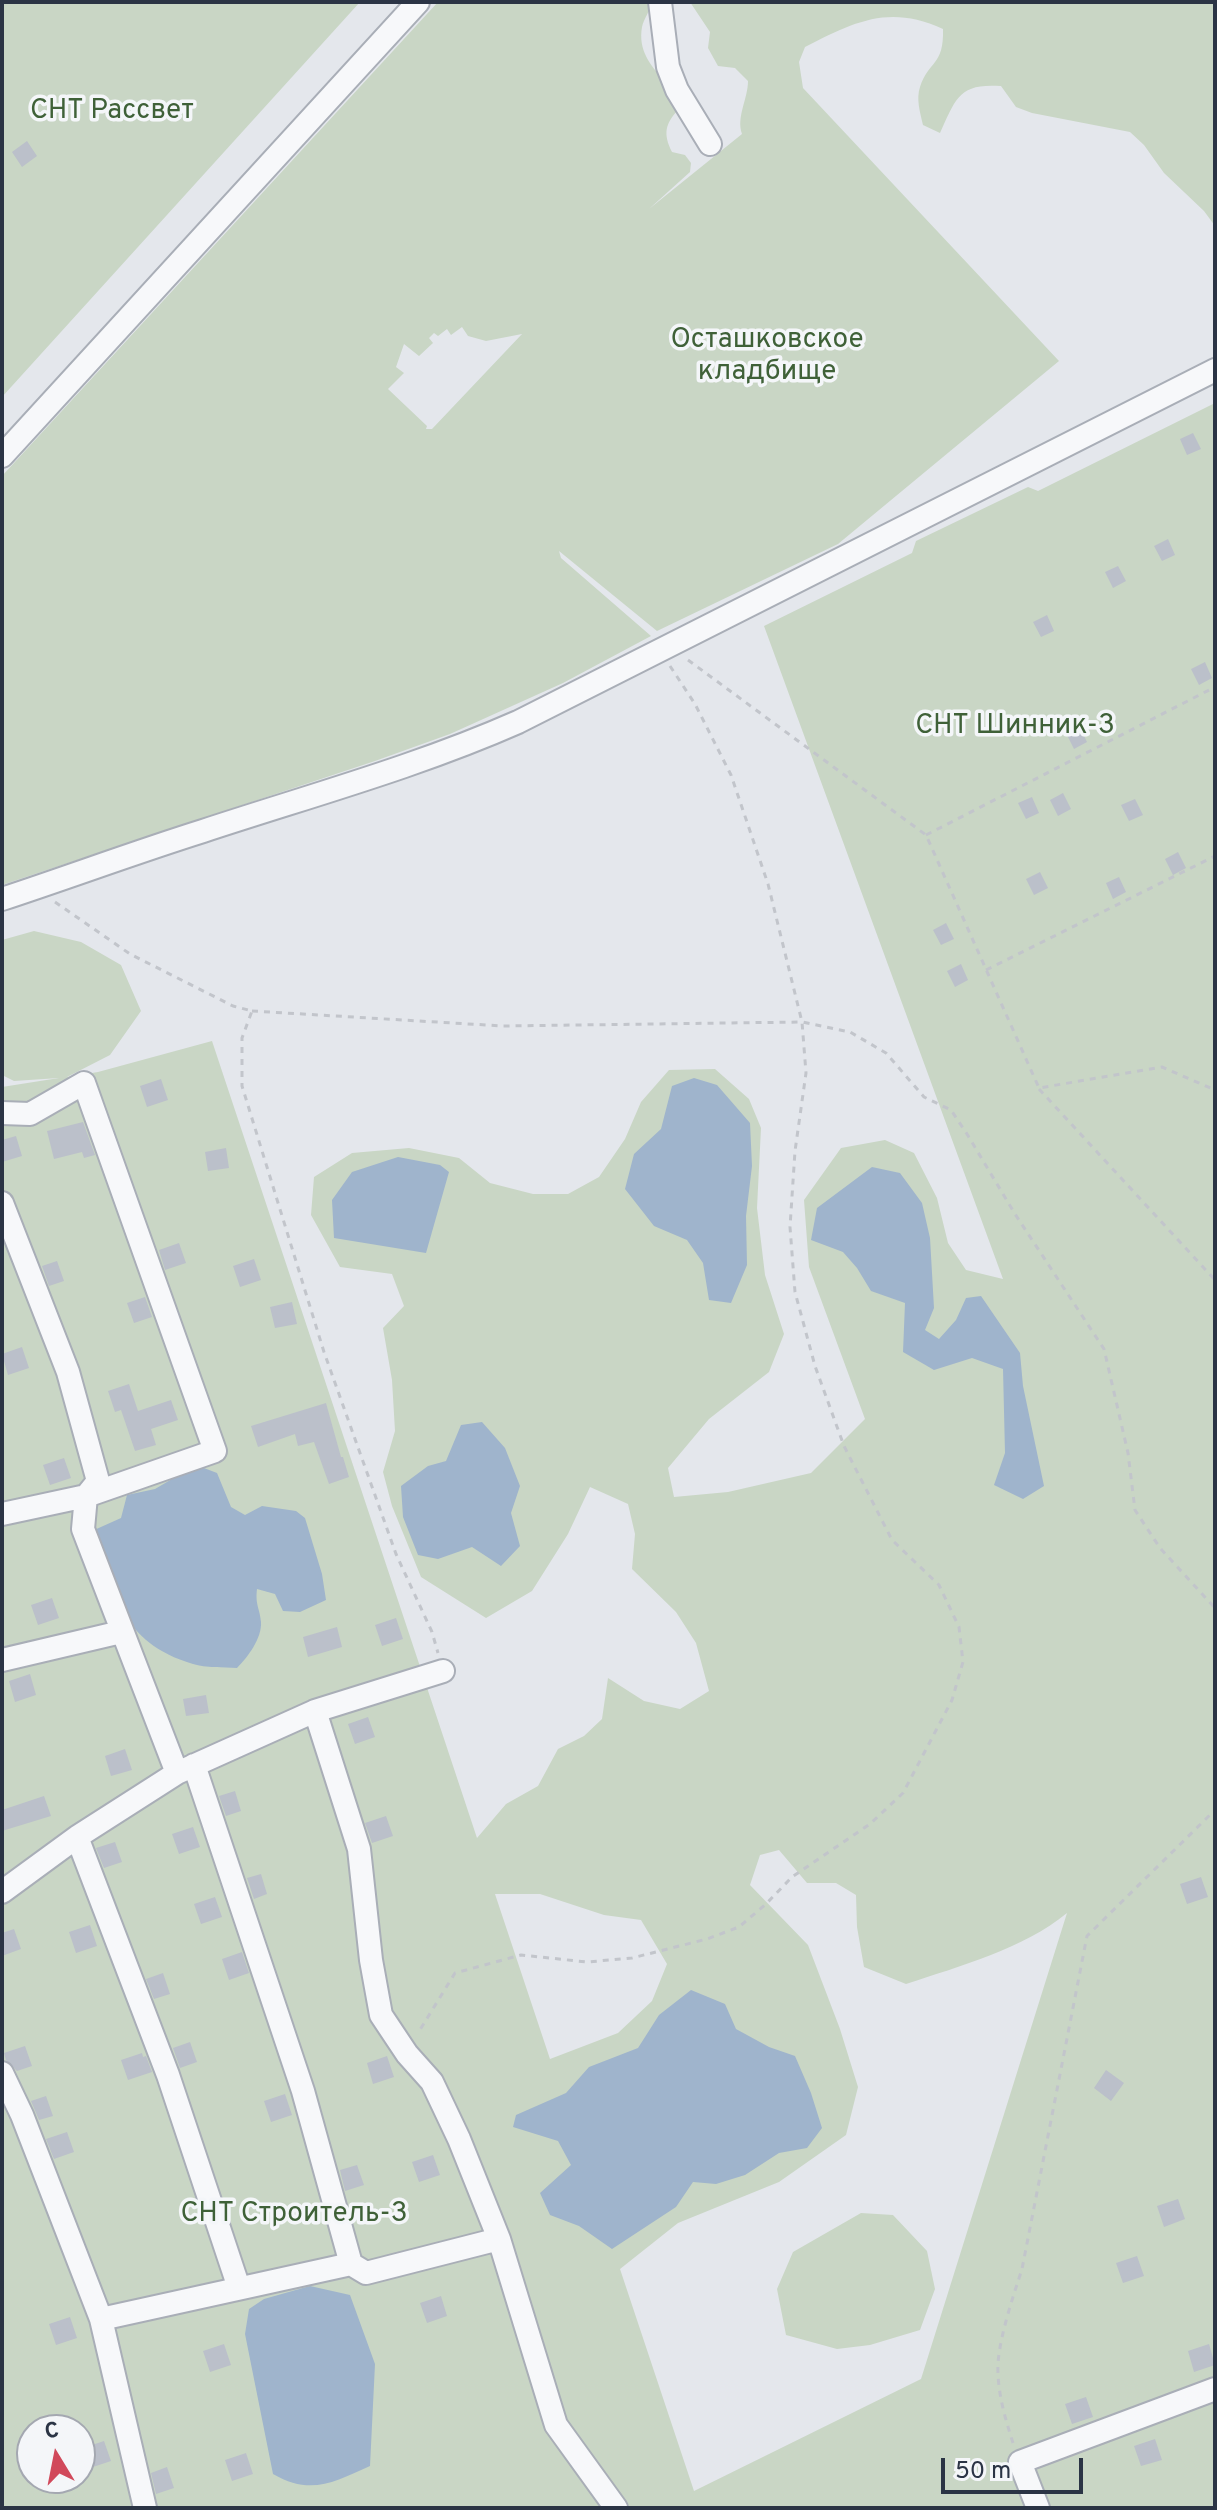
<!DOCTYPE html>
<meta charset="utf-8">
<style>
body{margin:0}
#map{position:relative;width:1217px;height:2510px;overflow:hidden;background:#e4e7ec;font-family:Overpass,sans-serif}
canvas{display:block}
.frame{position:absolute;inset:0;border:4px solid #2b3445;pointer-events:none}
.north{position:absolute;left:16px;top:2414px;width:80px;height:80px;box-sizing:border-box;background:#f4f6f9;border:2px solid #a4a8b1;border-radius:50%;rotate:350deg;font-size:22px;font-weight:700;line-height:32px;text-align:center;color:#2b3445}
.north::after{content:'';display:block;margin:auto;width:28px;height:36px;background:#d1495b;clip-path:polygon(50% 0,100% 100%,50% 72%,0 100%)}
.scale{position:absolute;left:941px;top:2458px;width:142px;height:36px;box-sizing:border-box;border:4px solid #2b3445;border-top:0;padding-left:10px;font-size:24px;line-height:28px;white-space:nowrap;color:#2b3445;-webkit-text-stroke:6px #f4f6f9;paint-order:stroke}
</style>
<div id="map">
<canvas width="1217" height="2510"></canvas>
<div class="frame"></div>
<div class="north">С</div>
<div class="scale">50 m</div>
</div>
<script>
const c = document.querySelector('canvas').getContext('2d');
c.lineJoin = 'round';
function fill(path, color) { c.fillStyle = color; c.fill(path, 'evenodd'); }
function strokePath(path, color, width, dash) { c.strokeStyle = color; c.lineWidth = width; c.lineCap = dash ? 'butt' : 'round'; c.setLineDash(dash || []); c.stroke(path); }
function drawText(font, color, halo, rows, align = 'center') {
  c.font = font + ' Overpass,sans-serif'; c.lineWidth = 7; c.setLineDash([]); c.textBaseline = 'middle'; c.strokeStyle = halo; c.fillStyle = color; for (const [text, x, y, turn = 0] of rows) {
    c.save(); c.translate(x, y); c.rotate((+turn || 0) * Math.PI / 180); c.textAlign = isNaN(turn) ? turn : align; if (halo) c.strokeText(text, 0, 0); c.fillText(text, 0, 0); c.restore();
  }
}
const green = new Path2D(`
 M2,2H360L2,397Z
 M438,2H651C650,12 644,18 642,27C638,50 650,65 664,80V88L670,93L678,110C665,124 663,134 672,152L685,155L691,163L690,172L649,209L742,134C736,117 748,99 748,81L735,68L718,66L708,48L710,32L690,2H1215V226L1204,211L1164,173L1144,145L1130,132L1032,113L1016,107L1001,86C959,83 956,98 940,133L923,125C920,112 916,99 920,87C929,60 944,66 943,29C889,4 854,22 805,47L799,62L803,88L1059,361L838,544L657,631L559,551L561,558L651,636L563,683L450,734L375,761L2,885V476ZM462,327L468,336L486,341L522,334L432,429H426L427,426L388,389L404,373L396,367L404,344L419,356L433,343L429,338L434,333L438,336L447,329L451,335Z
 M1215,403V2508H2V1087L59,1078L14,1081L2,1075V940L34,931L81,942L121,965L141,1011L110,1055L67,1077L98,1072L212,1041L477,1838L506,1804L538,1786L558,1749L584,1736L602,1719L608,1678L644,1701L680,1709L709,1691L696,1643L676,1612L632,1569L635,1534L628,1504L590,1487L568,1534L532,1591L486,1618L421,1577L392,1506L383,1472L395,1431L392,1380L383,1328L404,1306L392,1274L340,1267L311,1215L314,1177L352,1153L409,1148L459,1158L490,1183L533,1194H568L599,1177L625,1139L641,1102L669,1070L715,1069L749,1099L761,1128L757,1208L765,1275L784,1334L769,1372L709,1419L668,1468L674,1497L728,1492L811,1473L865,1419L809,1267L804,1200L841,1148L885,1140L914,1153L937,1198L948,1243L966,1270L1003,1279L764,626L912,553L916,541L1028,487L1038,491ZM779,1850L807,1883H836L856,1895L857,1927L864,1967L906,1984C960,1966 1023,1949 1067,1913L921,2379L694,2491L620,2269L678,2223L779,2182L846,2135L858,2087L840,2029L808,1945L750,1885L760,1855ZM495,1894H540L604,1915L641,1920L667,1964L652,2001L618,2033L550,2059ZM32,2430H80V2478H32Z
 M861,2213L893,2215L927,2251L935,2289L920,2330L870,2345L837,2349L786,2335L777,2289L793,2252Z`);
const water = new Path2D(`
 M694,1078L717,1085L750,1123L752,1166L746,1216L747,1265L731,1303L709,1300L703,1263L687,1240L654,1226L625,1189L634,1154L661,1129L672,1086Z
 M398,1157L440,1165L449,1172L426,1253L334,1238L332,1200L352,1172Z
 M872,1167L900,1173L922,1203L930,1238L934,1308L925,1330L939,1339L956,1320L966,1298L981,1296L1020,1353L1023,1386L1044,1486L1023,1499L994,1485L1005,1453L1003,1369L972,1358L934,1370L903,1352L905,1303L871,1291L857,1268L843,1252L811,1240L817,1208Z
 M482,1422L505,1448L520,1486L511,1513L520,1546L501,1566L472,1547L438,1559L418,1555L403,1517L401,1486L428,1466L446,1461L461,1425Z
 M196,1465L217,1473L231,1507L245,1515L262,1506L296,1511L305,1518L322,1574L326,1600L300,1612L283,1611L275,1594L257,1589C255,1605 260,1609 261,1622C262,1638 248,1657 237,1668C223,1667 206,1668 193,1664C120,1642 115,1594 92,1531L121,1518L127,1495L155,1489Z
 M691,1990L725,2004L736,2029L769,2047L795,2056L811,2093L822,2128L807,2148L779,2153L745,2175L716,2184L693,2182L676,2207L612,2249L579,2226L550,2215L540,2193L571,2165L558,2141L513,2127L516,2115L566,2093L589,2067L638,2048L659,2015Z
 M310,2286L350,2295L375,2364L370,2466C334,2482 311,2496 273,2474L245,2334L249,2309L264,2299Z`);
const building = new Path2D(`
 M27,141L37,156L22,167L12,152Z
 M1193,433L1201,449L1187,455L1180,439Z
 M1168,539L1175,555L1162,561L1154,546Z
 M1118,566L1126,581L1113,588L1105,572Z
 M1047,615L1054,631L1041,637L1033,622Z
 M1205,662L1212,678L1199,685L1191,669Z
 M1079,726L1087,742L1074,749L1066,733Z
 M1063,793L1071,809L1058,816L1050,800Z
 M1032,797L1039,813L1026,819L1018,803Z
 M1135,799L1143,815L1129,821L1121,805Z
 M1178,852L1186,868L1173,875L1165,859Z
 M1040,872L1048,888L1034,895L1026,879Z
 M1119,877L1126,892L1113,899L1106,883Z
 M946,923L954,939L941,945L933,930Z
 M961,964L968,980L955,987L947,971Z
 M161,1079L168,1100L147,1107L140,1086Z
 M83,1122L95,1155L84,1158L82,1152L54,1159L47,1131Z
 M16,1136L22,1156L2,1162V1140Z
 M226,1148L229,1168L208,1171L205,1152Z
 M179,1243L186,1263L165,1270L159,1250Z
 M254,1259L261,1280L240,1287L233,1266Z
 M57,1261L64,1281L49,1286L42,1266Z
 M145,1297L152,1317L134,1323L127,1303Z
 M292,1302L297,1324L275,1328L270,1307Z
 M22,1347L29,1368L8,1375L2,1354Z
 M129,1384L138,1411L171,1400L178,1420L151,1429L156,1445L135,1451L121,1410L115,1412L108,1391Z
 M326,1403L341,1457H343L349,1477L329,1484L314,1442L298,1446L295,1434L258,1447L251,1426Z
 M64,1458L71,1478L50,1485L43,1465Z
 M52,1598L59,1618L38,1625L31,1605Z
 M396,1618L403,1639L382,1646L375,1625Z
 M337,1627L342,1647L308,1657L303,1637Z
 M30,1674L36,1695L15,1702L9,1681Z
 M206,1695L209,1713L186,1716L183,1699Z
 M368,1717L375,1737L355,1744L348,1724Z
 M125,1749L132,1770L111,1776L105,1756Z
 M235,1791L241,1811L226,1816L219,1796Z
 M44,1796L51,1816L2,1831V1810Z
 M386,1816L393,1836L372,1843L365,1823Z
 M193,1827L200,1847L179,1854L172,1834Z
 M115,1842L122,1862L104,1868L96,1848Z
 M261,1874L267,1894L254,1899L247,1878Z
 M1201,1877L1208,1897L1187,1904L1180,1884Z
 M215,1897L222,1917L201,1924L194,1904Z
 M90,1925L97,1946L76,1953L69,1932Z
 M14,1929L21,1949L2,1956V1933Z
 M242,1952L249,1973L229,1980L222,1959Z
 M163,1973L170,1994L154,1999L146,1979Z
 M190,2042L197,2062L180,2068L173,2048Z
 M25,2046L32,2066L17,2071L6,2060L4,2053Z
 M142,2053L143,2057L146,2056L152,2072L128,2080L121,2060Z
 M387,2056L394,2077L373,2084L367,2063Z
 M1106,2070L1124,2083L1111,2101L1094,2088Z
 M285,2094L292,2115L271,2122L264,2101Z
 M46,2096L53,2116L39,2120L31,2101Z
 M67,2132L74,2152L54,2159L46,2139Z
 M433,2155L440,2175L419,2182L412,2162Z
 M357,2165L364,2185L345,2191L340,2170Z
 M1178,2199L1185,2219L1164,2227L1157,2206Z
 M1137,2256L1144,2276L1123,2283L1116,2263Z
 M441,2296L447,2316L427,2323L420,2303Z
 M70,2317L77,2338L56,2345L49,2324Z
 M224,2344L231,2365L210,2372L203,2351Z
 M1209,2344L1215,2365L1194,2372L1188,2351Z
 M1086,2397L1093,2417L1072,2424L1065,2404Z
 M1155,2439L1162,2460L1141,2466L1134,2446Z
 M104,2441L111,2461L90,2468L83,2448Z
 M246,2453L253,2474L232,2481L225,2460Z
 M167,2467L174,2488L156,2494L151,2473Z`);
const path = new Path2D(`
 M688,660L926,835L1039,1088L1162,1067L1215,1090
 M670,666L695,704L731,775L768,884L802,1022L850,1032L886,1053L924,1097L951,1110L967,1134L1015,1214L1104,1349L1128,1453L1135,1510L1160,1548L1215,1608
 M926,835L1215,687
 M55,902L130,954L233,1006L252,1011L242,1038V1086L324,1352L396,1554L432,1632L438,1653
 M986,970L1215,856
 M252,1011L503,1026L802,1022L806,1073L795,1151L790,1227L795,1292L815,1366L844,1446L892,1540L939,1585L959,1627L963,1662L952,1700L903,1793L870,1824L792,1877L766,1904L739,1927L707,1939L632,1958L587,1962L521,1955L455,1973L418,2033
 M1039,1089L1215,1280
 M1013,2443C1006,2421 999,2398 998,2374C996,2346 1013,2297 1022,2269L1087,1936L1215,1810`);
const minor = new Path2D(`
 M660,2L668,67L677,90L710,144
 M2,456L418,2
 M2,899C69,877 136,852 203,831C309,796 416,767 518,722L1215,370
 M2,1113L30,1114L84,1083L215,1451L86,1496L2,1514
 M2,1203L68,1372L98,1481L86,1496L83,1529L177,1773
 M2,1660L121,1632
 M315,1711L359,1849L371,1960L381,2015L407,2054L432,2082L459,2139L499,2239L556,2425L616,2508
 M194,1765L303,2091L351,2264
 M77,1837L168,2075L239,2288
 M2,1892L77,1837L177,1773L315,1711L443,1671
 M2,2073L22,2115L101,2319L145,2508
 M101,2319L351,2264L366,2273L499,2239
 M1038,2508L1020,2462L1215,2389`);
const parkNames = [
 ["СНТ Рассвет",112,112],
 ["Осташковское",767,341],
 ["кладбище",767,373],
 ["СНТ Шинник-3",1015,727],
 ["СНТ Строитель-3",294,2215]
];
fill(green, '#c9d6c5');
fill(water, '#9fb4cc');
fill(building, '#bbc0ca');
strokePath(minor, '#a9aeb7', 26);
strokePath(path, '#c2c5cb', 3, [6, 6]);
strokePath(minor, '#f7f8fa', 22);
drawText('28px', '#3f6138', '#f4f6f9', parkNames);
</script>
